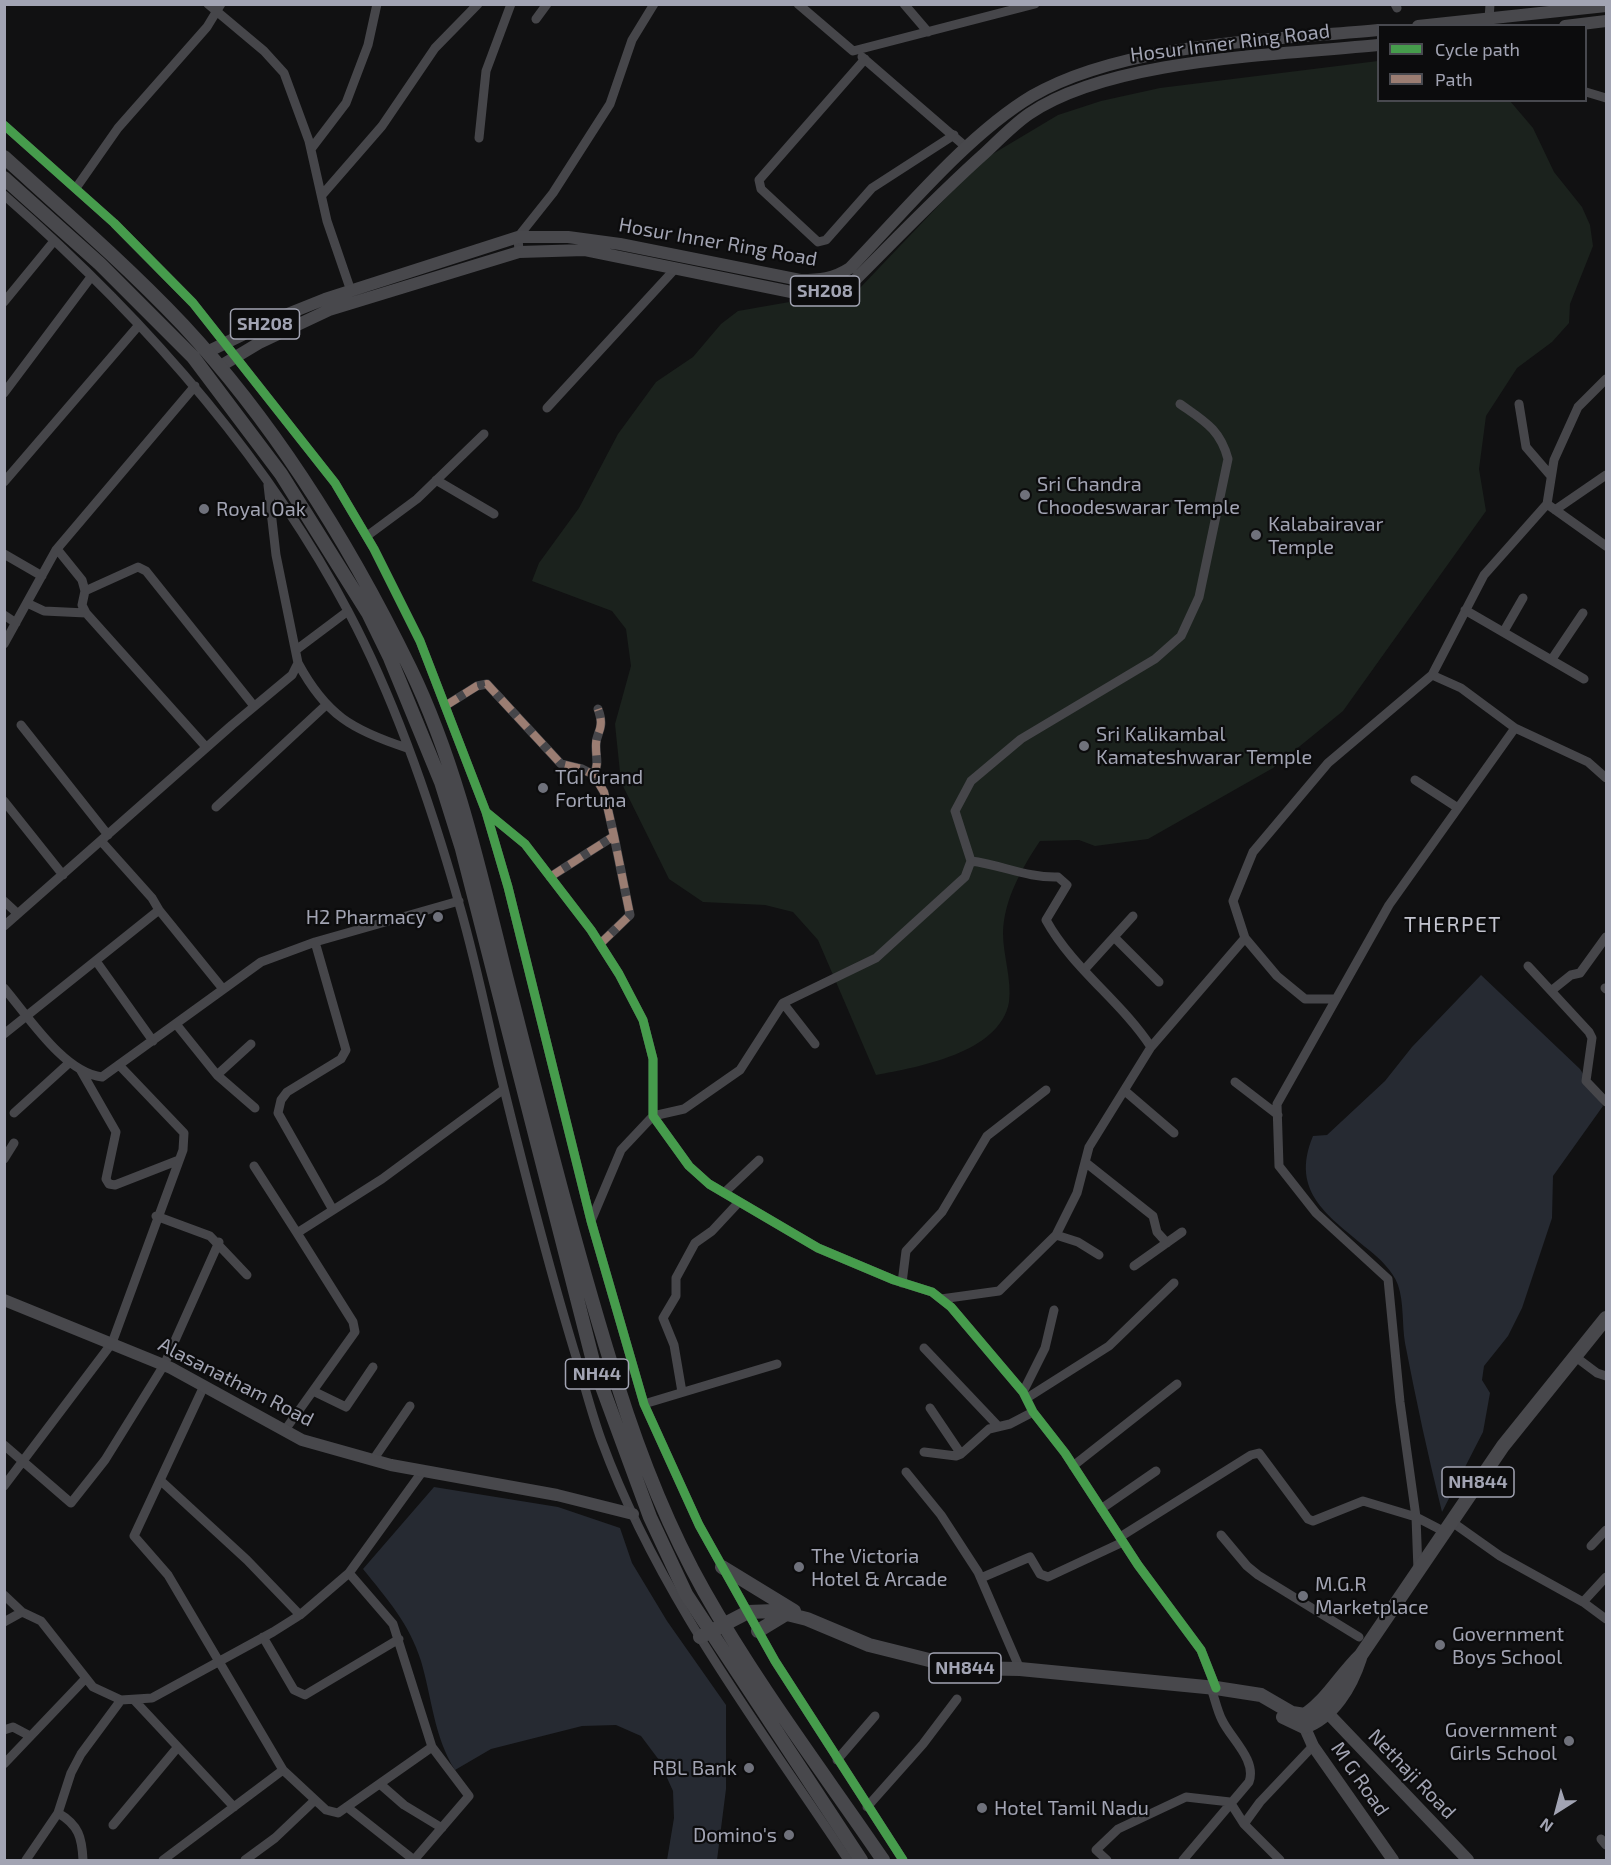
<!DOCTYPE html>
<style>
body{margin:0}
#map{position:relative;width:1611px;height:1865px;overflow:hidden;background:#111112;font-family:"Exo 2",sans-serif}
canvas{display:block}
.frame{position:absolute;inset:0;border:6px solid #a2a4b3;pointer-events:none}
.legend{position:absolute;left:1377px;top:24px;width:210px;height:78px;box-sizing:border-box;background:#0c0c0d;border:2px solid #48494f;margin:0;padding:8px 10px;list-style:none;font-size:18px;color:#a2a4b3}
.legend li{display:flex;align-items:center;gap:12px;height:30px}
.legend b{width:30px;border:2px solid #48494f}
.north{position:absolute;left:1527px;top:1781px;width:60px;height:60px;-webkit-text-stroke:4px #0c0c0d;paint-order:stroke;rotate:216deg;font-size:16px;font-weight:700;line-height:24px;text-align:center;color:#a2a4b3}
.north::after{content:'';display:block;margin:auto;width:21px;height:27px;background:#a2a4b3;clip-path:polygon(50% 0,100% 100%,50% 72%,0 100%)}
</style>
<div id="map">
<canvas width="1611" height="1865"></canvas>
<div class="frame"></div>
<ul class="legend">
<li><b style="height:8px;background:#469c4c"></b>Cycle path</li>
<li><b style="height:8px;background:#9b7d72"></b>Path</li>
</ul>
<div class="north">N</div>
</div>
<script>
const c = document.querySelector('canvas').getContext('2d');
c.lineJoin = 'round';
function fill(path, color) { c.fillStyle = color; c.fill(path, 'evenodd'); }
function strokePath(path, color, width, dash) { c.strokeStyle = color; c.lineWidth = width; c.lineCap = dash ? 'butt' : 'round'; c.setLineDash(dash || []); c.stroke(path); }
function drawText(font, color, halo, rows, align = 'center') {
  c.font = font + ' "Exo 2",sans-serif'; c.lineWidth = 4.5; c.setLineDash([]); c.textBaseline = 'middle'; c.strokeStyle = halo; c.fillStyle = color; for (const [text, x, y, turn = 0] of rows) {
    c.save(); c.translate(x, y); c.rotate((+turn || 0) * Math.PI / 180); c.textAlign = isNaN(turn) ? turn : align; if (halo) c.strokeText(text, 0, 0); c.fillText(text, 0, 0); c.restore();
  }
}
const green = new Path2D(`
 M1378,61V100L1510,101L1533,128L1554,172L1582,207L1590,225L1593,246L1570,304L1569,323L1552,342L1517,368L1486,416L1479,469L1486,511L1343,711L1273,768L1148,839L1095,846L1079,840L1040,841C1022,868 1004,899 1003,933C1003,955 1012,980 1009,1002C1000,1053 918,1067 876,1075L818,940L793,912L765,905L703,902L669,879L621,782L615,724L631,666L626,629L612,611L532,581L539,563L579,508L618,434L656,382L693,357L721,324L738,311L858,290L981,161L1058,115L1101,101L1160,88Z`);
const water = new Path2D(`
 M1481,975L1580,1069L1603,1106L1553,1176L1552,1218L1522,1308L1508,1336L1484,1366L1482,1380L1490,1393L1483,1432L1442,1512C1428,1456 1416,1400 1405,1343C1402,1325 1404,1302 1398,1285C1393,1271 1380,1259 1369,1250C1330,1217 1289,1193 1313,1136L1327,1135L1385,1081L1412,1047Z
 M434,1487L558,1507L620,1528L632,1563L667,1621L726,1705V1789L717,1860H667L674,1818L673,1791L659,1760L641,1736L616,1725L582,1726L491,1749L455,1770C434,1737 432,1698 421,1661C409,1623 387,1599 363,1569Z`);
const minor = new Path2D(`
 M208,4L264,51L284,73L309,141L327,221L351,291
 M798,4L853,51L1035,4
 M904,4L928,32
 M1395,4L1397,8
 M536,19L547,4
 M1489,20L1490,4
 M862,57L966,147
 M865,59L759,180L761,189L818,242L826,240L872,188L954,135
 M1586,92L1606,98
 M4,125L114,223L193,303L335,483L374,549L420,641L486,812L508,887L591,1221L644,1404L699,1525L775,1661L903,1860
 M479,138L486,71L511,4
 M311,149L346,103L368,45L377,4
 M76,188L118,128L207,27L221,4
 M4,195C140,314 264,452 349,613C395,700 433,811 460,907C475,959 486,1012 498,1064C522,1163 547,1262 577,1360C585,1387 592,1415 602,1442C658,1594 759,1726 848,1860
 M322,195L382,126L435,48L478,4
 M519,252L518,237L553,193L610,104L632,40L654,4
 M4,302L54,241
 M4,393L91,277
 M1519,404L1526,447L1551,476
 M547,408L674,270
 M436,480L494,514
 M4,482L139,325
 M1547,504L1606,546
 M1555,510L1606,475
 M367,536L417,499L484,434
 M57,549L82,580L85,591L82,605L86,613L206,747
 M4,554L42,576
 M85,591L138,567L146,571L254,706
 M27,603L44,611L86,613
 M1465,610L1584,679
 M4,615L16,623
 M1504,631L1523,598
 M4,644L56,550L195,386
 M296,650L348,611
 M1552,659L1583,613
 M298,663C326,715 352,730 407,748
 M1432,675L1484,575L1547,504L1554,460L1578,407L1606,379
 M445,706L477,686L487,684L561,764L582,769L594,775
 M21,725L108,835
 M1415,780L1458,808
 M4,801L63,875
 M216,807L326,705
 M486,812L525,844L591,930L619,974L643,1020L653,1059V1116L689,1166L709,1184L818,1248L894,1280L932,1292L951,1307L1023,1392L1033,1412L1065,1453L1138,1565L1201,1650L1216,1688
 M550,877L614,836L604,792L594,775C599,762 596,759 596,747C595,731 606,731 598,709
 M4,901L18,914
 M159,910L223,989
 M4,926L232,725L292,675L298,663L276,555L268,485
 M1114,937L1159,982
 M315,942L346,1050L341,1059L287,1092L281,1100L278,1113L333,1210
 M600,944L630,915L614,836
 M96,961L153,1041
 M1528,966L1589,1032L1592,1038L1586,1081L1606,1102
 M1084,970L1133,916
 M4,988C28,1016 64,1073 102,1077L261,962L315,942L459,901
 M1605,988L1606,989
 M1551,991L1571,975L1580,973L1606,937
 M1336,999H1305L1277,976L1245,938L1233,901L1253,852L1328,763L1432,675L1461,688L1515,728
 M783,1003L815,1044
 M176,1024L217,1075L255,1108
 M4,1034L159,910L152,898L101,841
 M1151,1047L1245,938
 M80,1069L116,1132L106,1179L109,1184L115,1185L179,1160
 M217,1075L251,1044
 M1235,1082L1278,1115
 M1125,1091L1174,1133
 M14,1113L69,1063
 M4,1159L14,1143
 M1085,1162L1153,1216L1157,1232L1167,1243
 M254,1166L297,1233
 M724,1193L759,1160
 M156,1216L210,1236L247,1275
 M591,1221L621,1150L653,1116L684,1109L740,1070L783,1003L876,958L965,877L971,861L955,811L971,781L1021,739L1155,659L1181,636L1199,597L1228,459C1220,429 1204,421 1180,404
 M1056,1235L1078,1242L1099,1255
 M1134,1266L1182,1232
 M902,1283L906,1251L942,1212L987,1136L1046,1090
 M941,1299L999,1291L1056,1235L1077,1193L1089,1147L1151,1047C1121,1001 1073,969 1046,920L1067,885L1058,877C1027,878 1002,865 971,861
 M924,1348L998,1426
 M1577,1358L1597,1373L1606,1376
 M204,1386L134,1536L168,1575L283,1770L326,1810L338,1813L432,1747
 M313,1391L346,1407L373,1367
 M682,1392L674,1345L663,1318L676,1296V1278L695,1243L712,1231L739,1202
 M1023,1392L1045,1348L1054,1310
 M1027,1398L1109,1346L1174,1283
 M644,1404L777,1364
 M930,1408L961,1454
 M285,1430L355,1332L353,1322L297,1233L382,1179L504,1089
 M4,1445L71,1503L105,1460L164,1365L219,1242
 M924,1452L956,1456L961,1454L989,1429L1010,1424L1033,1412
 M373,1460L410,1406
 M1073,1466L1177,1384
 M906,1472L941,1515L978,1572L1020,1669
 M160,1480L247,1560L300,1615
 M4,1486L112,1343L183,1150L184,1133L119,1065
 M1101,1509L1156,1471
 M1452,1522L1500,1556L1583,1602L1606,1619
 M1221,1535L1247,1566L1258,1575L1359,1637
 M1120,1537L1251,1455L1259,1453L1308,1519L1313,1521L1363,1501L1416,1517L1445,1532
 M1591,1546L1606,1530
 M1418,1570L1416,1517L1400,1402L1388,1279L1316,1213L1279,1166L1277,1104L1389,905L1515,728L1588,762L1606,778
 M981,1578L1030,1557L1040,1574L1048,1577L1123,1542
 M4,1595L22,1612L41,1621L93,1687L121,1700L152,1698L273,1632L300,1615L349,1573L422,1472
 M1583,1602L1606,1577
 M4,1622L22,1612
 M263,1637L294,1690L305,1695L399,1639
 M135,1701L234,1807
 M4,1730L13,1727L30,1736
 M837,1760L875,1716
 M4,1764L86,1678
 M380,1784L404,1805L442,1828
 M347,1807L414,1860L469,1796L432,1747L393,1624L349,1573
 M867,1807L923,1744L957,1699
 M58,1813C79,1825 82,1838 83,1860
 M113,1825L177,1748
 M1601,1839L1606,1845
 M26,1860L58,1813L71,1773L81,1754L121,1700
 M163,1860L283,1770
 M245,1860L275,1838L315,1800
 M1107,1860L1096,1850L1118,1829L1186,1797L1230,1802L1244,1824
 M1183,1860L1249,1782C1257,1760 1231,1739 1222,1720C1217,1710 1215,1699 1211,1688
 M1280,1860L1244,1824L1260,1802L1313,1746`);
const major = new Path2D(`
 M1418,26L1606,6
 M1565,26L1606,21
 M207,352L275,319L325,299L518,237H568L620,244L800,280C820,280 833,279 850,268C903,213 967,135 1032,96C1123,43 1274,40 1378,30
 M219,367L259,343L329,310L519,252L585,250L796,293L840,289L855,280C898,237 940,193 985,153C999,140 1013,125 1029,114C1111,58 1280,55 1378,45
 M4,1300L171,1368L302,1440L391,1465L557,1495L633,1514
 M1322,1707L1468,1860
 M1301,1719L1313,1746L1393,1860`);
const highway = new Path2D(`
 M4,157C65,212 127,266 183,325C276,425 350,545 410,668C457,765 480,872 506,976C541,1112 575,1249 617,1383C639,1453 668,1527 704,1591C757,1685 823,1772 883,1860
 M4,178L100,264L193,357L281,474L368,613L390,658L441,782L462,849L594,1365L650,1517L686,1594L861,1860
 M722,1567L794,1611
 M758,1631L786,1614
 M700,1637L748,1612L775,1611L807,1619L869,1645L961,1668L1020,1669L1216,1688L1261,1695L1292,1713L1305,1715C1328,1699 1341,1674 1361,1655L1503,1446L1606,1318
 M1283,1717L1304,1727C1333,1717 1351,1686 1360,1658`);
const quiet = new Path2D(`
 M445,706L477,686L487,684L561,764L582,769L594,775
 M550,877L614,836L604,792L594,775C599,762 596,759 596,747C595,731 606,731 598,709
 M600,944L630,915L614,836`);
const cycleway = new Path2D(`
 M4,125L114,223L193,303L335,483L374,549L420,641L486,812L508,887L591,1221L644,1404L699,1525L775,1661L903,1860
 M486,812L525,844L591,930L619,974L643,1020L653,1059V1116L689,1166L709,1184L818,1248L894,1280L932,1292L951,1307L1023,1392L1033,1412L1065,1453L1138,1565L1201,1650L1216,1688`);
const markers = [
 [1025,495,6,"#6f717b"],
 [204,509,6,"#6f717b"],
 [1256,535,6,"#6f717b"],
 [1084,746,6,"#6f717b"],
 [543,788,6,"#6f717b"],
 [438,917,6,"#6f717b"],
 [799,1567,6,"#6f717b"],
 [1303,1596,6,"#6f717b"],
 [1440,1645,6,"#6f717b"],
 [1569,1741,6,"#6f717b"],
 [749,1768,6,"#6f717b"],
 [982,1808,6,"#6f717b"],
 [789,1835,6,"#6f717b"]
];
const shields = [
 [825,291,69],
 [265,324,69],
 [597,1374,63],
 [1478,1482,72],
 [965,1668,72]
];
const shieldNames = [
 ["SH208",825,291],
 ["SH208",265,324],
 ["NH44",597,1374],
 ["NH844",1478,1482],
 ["NH844",965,1668]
];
const streetNames = [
 ["Hosur Inner Ring Road",1230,43,-7],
 ["Hosur Inner Ring Road",718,242,10],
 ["Alasanatham Road",236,1382,27],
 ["Nethaji Road",1412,1774,46],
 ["M G Road",1360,1779,55]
];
const poiNames = [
 ["Sri Chandra",1037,484],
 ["Choodeswarar Temple",1037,507],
 ["Royal Oak",216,509],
 ["Kalabairavar",1268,524],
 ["Temple",1268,547],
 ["Sri Kalikambal",1096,734],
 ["Kamateshwarar Temple",1096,757],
 ["TGI Grand",555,777],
 ["Fortuna",555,800],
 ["H2 Pharmacy",426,917,"right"],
 ["The Victoria",811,1556],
 ["Hotel & Arcade",811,1579],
 ["M.G.R",1315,1584],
 ["Marketplace",1315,1607],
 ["Government",1452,1634],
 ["Boys School",1452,1657],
 ["Government",1557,1730,"right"],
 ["Girls School",1557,1753,"right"],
 ["RBL Bank",737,1768,"right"],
 ["Hotel Tamil Nadu",994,1808],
 ["Domino's",777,1835,"right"]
];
const neighbourhoodNames = [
 ["THERPET",1453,925]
];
fill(green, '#1b221d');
fill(water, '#262a32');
strokePath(minor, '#46464a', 9);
strokePath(major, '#48484c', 12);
strokePath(highway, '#48484c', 14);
strokePath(quiet, '#9b7d72', 8, [15, 8]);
strokePath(cycleway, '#469c4c', 9);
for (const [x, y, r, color] of markers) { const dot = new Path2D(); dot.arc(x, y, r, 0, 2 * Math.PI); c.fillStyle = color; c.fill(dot); strokePath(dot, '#0c0c0d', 2); }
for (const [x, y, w] of shields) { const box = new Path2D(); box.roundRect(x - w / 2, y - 15, w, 30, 4.5); c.fillStyle = '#0c0c0d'; c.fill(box); strokePath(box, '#a2a4b3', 1.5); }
drawText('bold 18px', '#a2a4b3', null, shieldNames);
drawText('20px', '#a2a4b3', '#0c0c0d', streetNames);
drawText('20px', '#a2a4b3', '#0c0c0d', poiNames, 'left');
c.letterSpacing = '1.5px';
drawText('21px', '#c3c4cf', '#0c0c0d', neighbourhoodNames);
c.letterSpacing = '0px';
</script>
